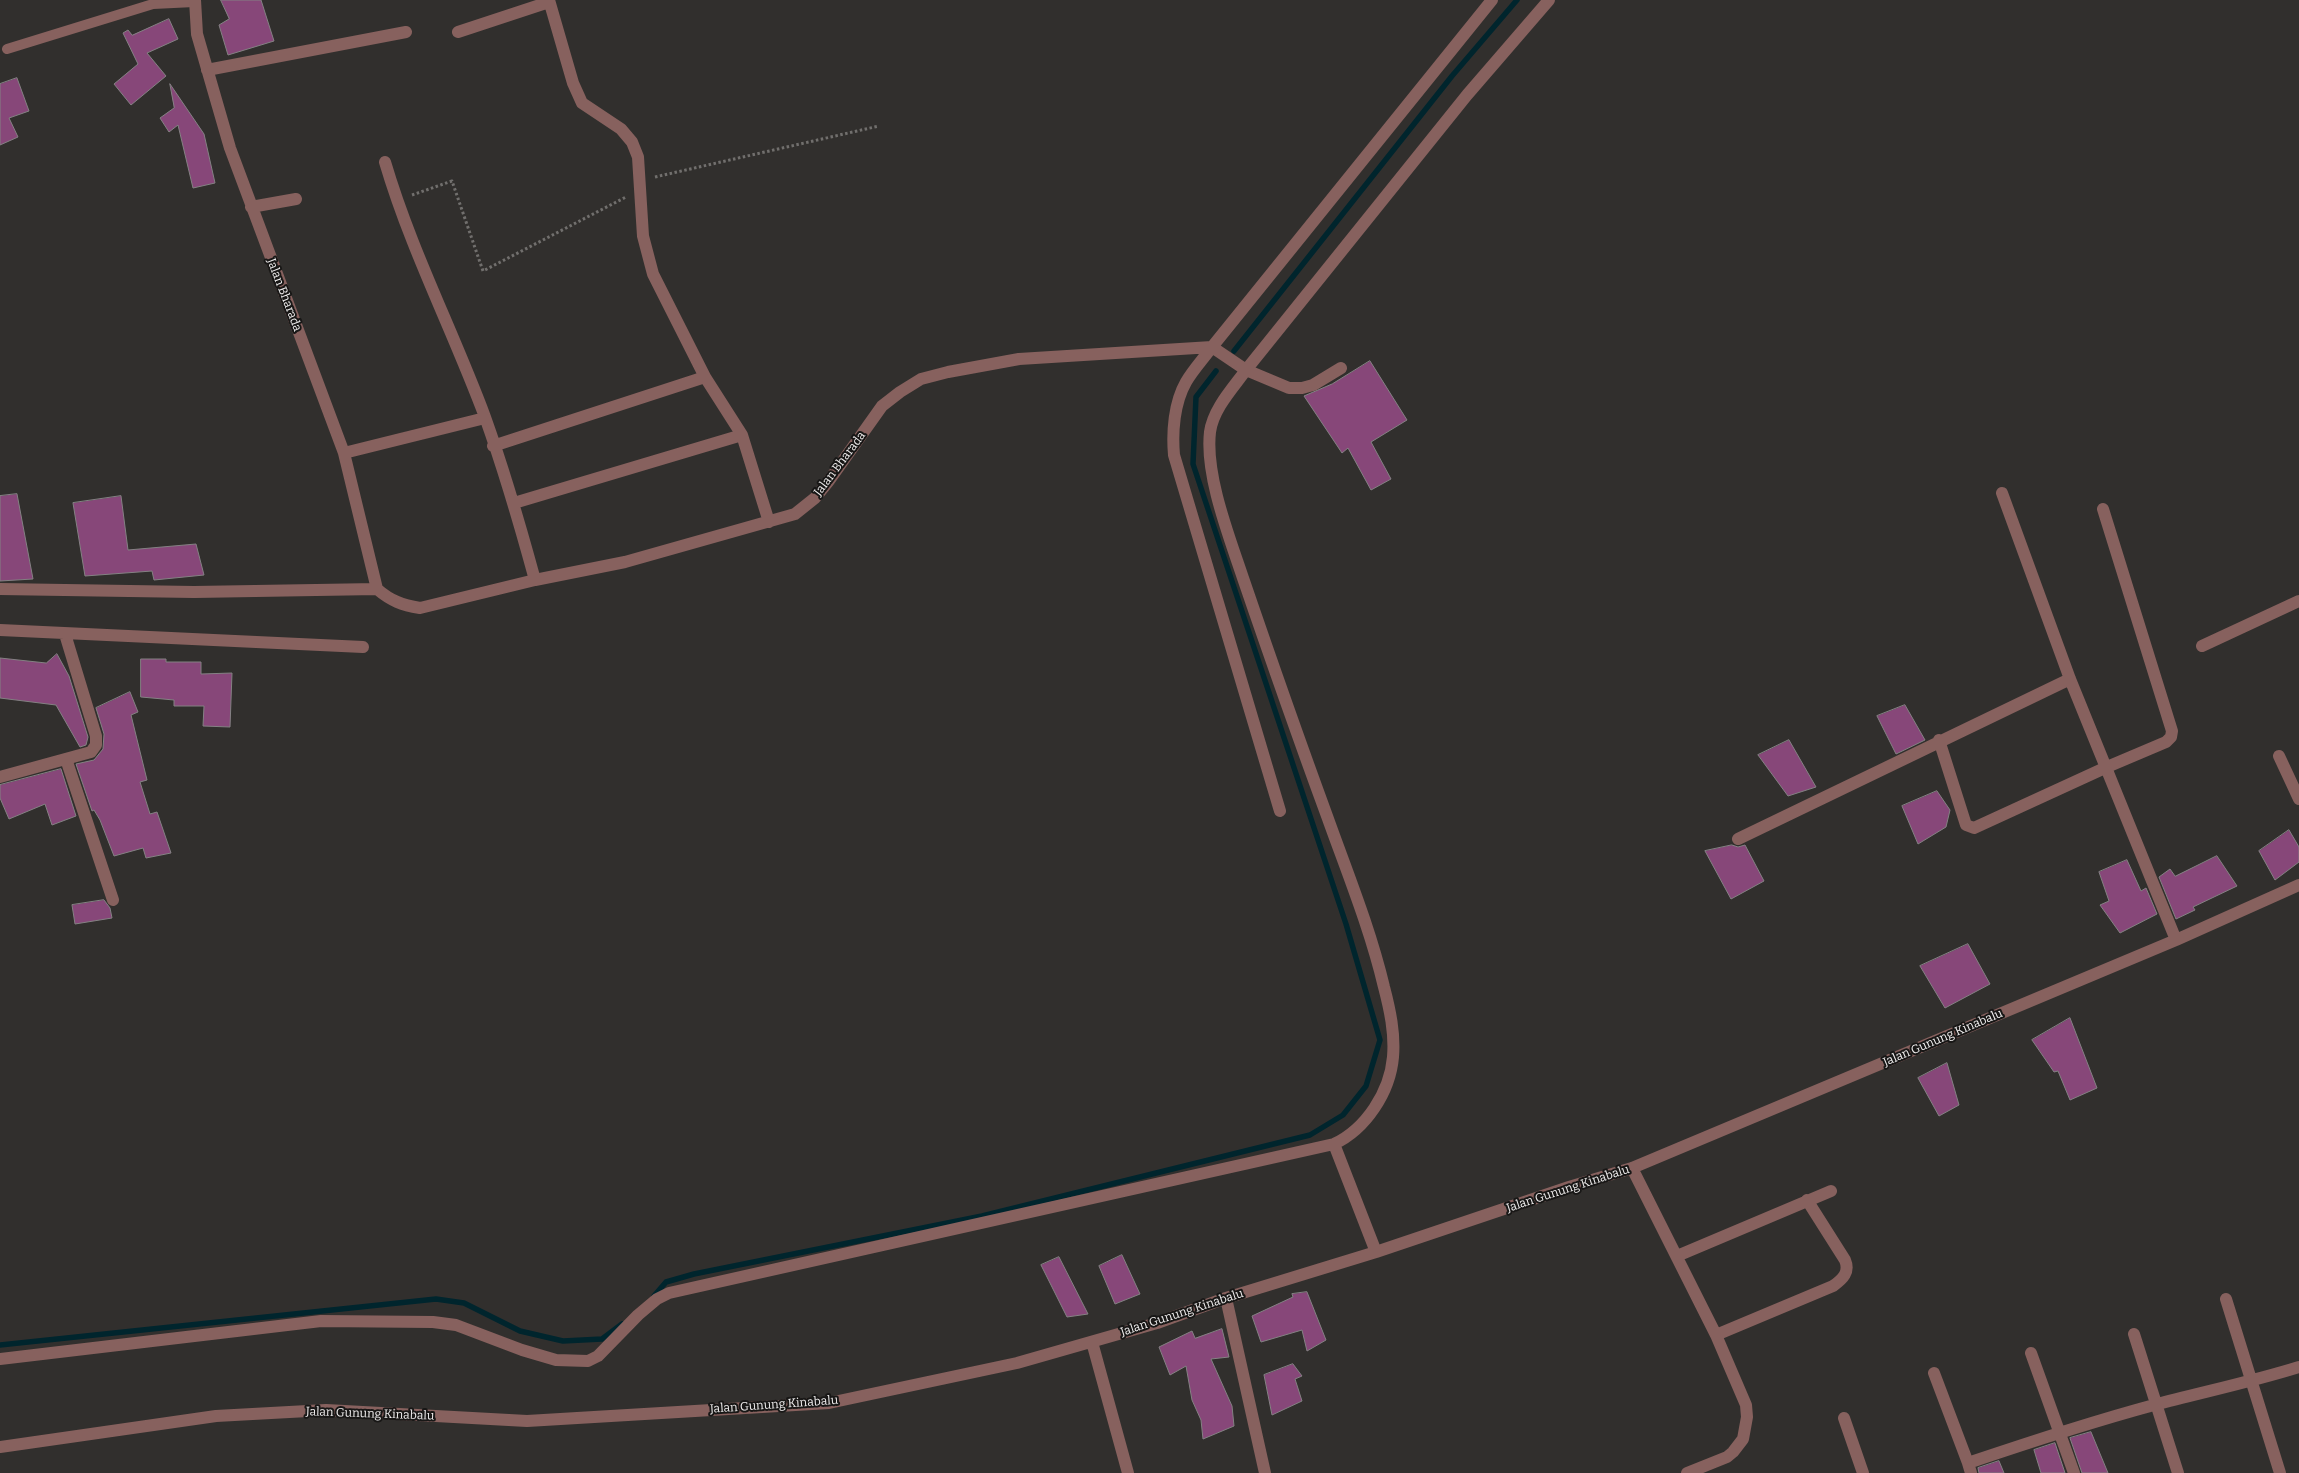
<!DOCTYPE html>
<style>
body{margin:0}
canvas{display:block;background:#312f2d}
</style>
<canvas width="2299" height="1473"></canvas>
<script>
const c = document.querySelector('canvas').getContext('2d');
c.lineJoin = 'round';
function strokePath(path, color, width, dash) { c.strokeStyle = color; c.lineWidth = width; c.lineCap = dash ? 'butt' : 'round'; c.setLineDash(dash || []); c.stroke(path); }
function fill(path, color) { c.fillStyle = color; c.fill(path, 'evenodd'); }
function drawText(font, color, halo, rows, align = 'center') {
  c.font = font + ' Bitter,serif'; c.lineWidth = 4; c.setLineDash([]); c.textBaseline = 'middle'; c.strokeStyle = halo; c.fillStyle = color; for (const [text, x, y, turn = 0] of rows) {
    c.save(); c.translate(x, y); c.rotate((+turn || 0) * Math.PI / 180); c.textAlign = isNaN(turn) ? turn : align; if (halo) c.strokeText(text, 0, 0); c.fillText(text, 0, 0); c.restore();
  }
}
const stream = new Path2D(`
 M1234,351L1452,76L1517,0
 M654,1296L666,1282L694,1274L982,1216L1310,1135L1343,1115L1366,1086L1380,1040L1346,924L1193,464L1196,397L1216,371
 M0,1345L436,1299L464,1303L520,1331L563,1341L602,1339L622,1324`);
const building = new Path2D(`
 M221,0H261L274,41L228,55L219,25L229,19Z
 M169,19L178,39L147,53L166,76L131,105L114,84L138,64L123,33L128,30L132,35Z
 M17,78L29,111L9,118L18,137L0,145V84Z
 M170,84L204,134L215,183L193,188L178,125L169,132L160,118L174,108Z
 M1370,361L1407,420L1371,442L1391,479L1371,490L1348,448L1342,453L1304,396L1332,384Z
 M17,494L33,579L0,581V496Z
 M121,496L128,550L196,544L204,575L154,580L152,571L85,576L73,503Z
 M57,654L69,676L88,737L86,745L80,747L56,705L0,698V658L46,663Z
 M141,659H166V662H201V674L232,673L230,727L203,726L204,706H174V700L141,697Z
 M130,692L138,712L131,715L147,780L140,782L150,814L157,812L171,853L146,858L143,848L114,856L100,820L94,810L92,811L76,764L94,760L103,749L104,734L96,708Z
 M1905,705L1925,740L1896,754L1877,716Z
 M1789,740L1816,787L1788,796L1758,755Z
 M61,769L76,816L52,825L45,804L9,819L0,798V785Z
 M1937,791L1950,810L1946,827L1918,844L1902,806Z
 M2289,830L2299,847V862L2275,880L2259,851Z
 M1732,845L1738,847L1745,845L1764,881L1731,899L1705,851Z
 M2217,856L2237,886L2193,907L2195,910L2176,919L2159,877L2170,869L2175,876Z
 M2127,860L2141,891L2146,888L2157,914L2120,933L2100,905L2109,901L2099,872Z
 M104,900L110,908L112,918L75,924L72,905Z
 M1968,944L1990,984L1945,1008L1920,966Z
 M2070,1018L2097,1088L2070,1100L2058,1071L2054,1072L2032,1040Z
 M1947,1063L1959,1105L1939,1116L1918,1078Z
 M1122,1255L1140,1294L1115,1304L1099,1266Z
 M1059,1257L1088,1314L1067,1317L1041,1265Z
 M1307,1292L1326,1340L1307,1351L1302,1330L1261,1342L1252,1316L1293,1297L1292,1294Z
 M1222,1329L1229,1357L1211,1359L1232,1406L1234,1426L1203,1439L1201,1420L1192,1400L1186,1366L1170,1375L1159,1347L1192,1331L1195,1338Z
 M1293,1364L1302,1376L1295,1379L1302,1401L1272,1415L1264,1375Z
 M2091,1432L2108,1473H2082L2070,1438Z
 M2055,1443L2065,1473H2041L2034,1450Z
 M1999,1461L2004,1473H1979L1978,1468Z`);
const path = new Path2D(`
 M655,177L879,126
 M412,195L452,181L483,271L626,197`);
const lane = new Path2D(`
 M7,49L153,4L194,2`);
const street = new Path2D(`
 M195,0L197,34L230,148L344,453L377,589C391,601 402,605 420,608L535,580L625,562L795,514L815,498L828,482L882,406L900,392L921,379L948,372L1019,359L1212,347L1246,370L1289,388H1302L1313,385L1341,368
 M549,0L573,83L582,103L621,129L632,142L638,157L643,236L653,274L705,377L742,435L769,522
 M458,32L549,2
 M207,70L406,32
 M385,162C411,250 453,331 485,417C504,470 520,525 535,580
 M251,207L296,199
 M493,446L705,377
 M344,453L485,418
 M2002,493L2070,679L2176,940
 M514,503L742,435
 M0,589L194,592L377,589
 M0,630L363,647
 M2202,646L2299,601
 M1939,740L1966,825L1974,828L2107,767L2166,742L2171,737L2172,731L2103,509
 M2279,756L2299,799
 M66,759L113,900
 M0,777L91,752L96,745V736L65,634
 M1280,811L1174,455C1172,432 1174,403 1186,382C1193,370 1204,358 1212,347L1492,0
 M1738,839L2070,679
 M1334,1144L1376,1252
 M1632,1168L1716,1335L1746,1405L1747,1417L1743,1439L1733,1452L1727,1457L1687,1473
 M1677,1256L1831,1191
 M1226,1298L1265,1473
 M2226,1299L2280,1473
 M2134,1334L2178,1473
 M1716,1335L1833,1286C1843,1279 1850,1272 1845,1260L1807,1200
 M1092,1342L1128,1473
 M2031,1353L2074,1473
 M0,1359L321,1321L433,1322L456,1325L522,1350L556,1360L588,1361L598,1356L638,1315L657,1299L669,1293L1334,1144C1366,1129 1390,1092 1393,1057C1395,1033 1390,1010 1384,987C1370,928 1347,872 1327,816C1298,737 1270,657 1243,578C1229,536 1205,475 1210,432C1213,409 1233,388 1246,370L1467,95L1549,0
 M1934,1373L1968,1463
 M1844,1418L1863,1473
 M0,1447L216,1416L326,1410L527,1421L829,1403L1017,1363L1157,1323L1226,1298L1376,1252L1569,1187L1632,1168L2176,940L2299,885
 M1971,1473L1968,1463C2030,1442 2091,1422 2154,1405C2203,1392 2251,1382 2299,1367`);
const streetNames = [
 ["Jalan Bharada",284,295,69],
 ["Jalan Bharada",840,464,-53],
 ["Jalan Gunung Kinabalu",1943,1038,-23],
 ["Jalan Gunung Kinabalu",1568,1189,-18],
 ["Jalan Gunung Kinabalu",1182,1313,-18],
 ["Jalan Gunung Kinabalu",774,1405,-4],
 ["Jalan Gunung Kinabalu",370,1414,2]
];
strokePath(stream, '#00252d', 5.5);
fill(building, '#874779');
strokePath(building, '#848183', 1);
strokePath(path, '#716f6d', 3, [2.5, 2.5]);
strokePath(lane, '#87615e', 10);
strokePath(street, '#87615e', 12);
drawText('12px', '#f2f0f0', '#181716', streetNames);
</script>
